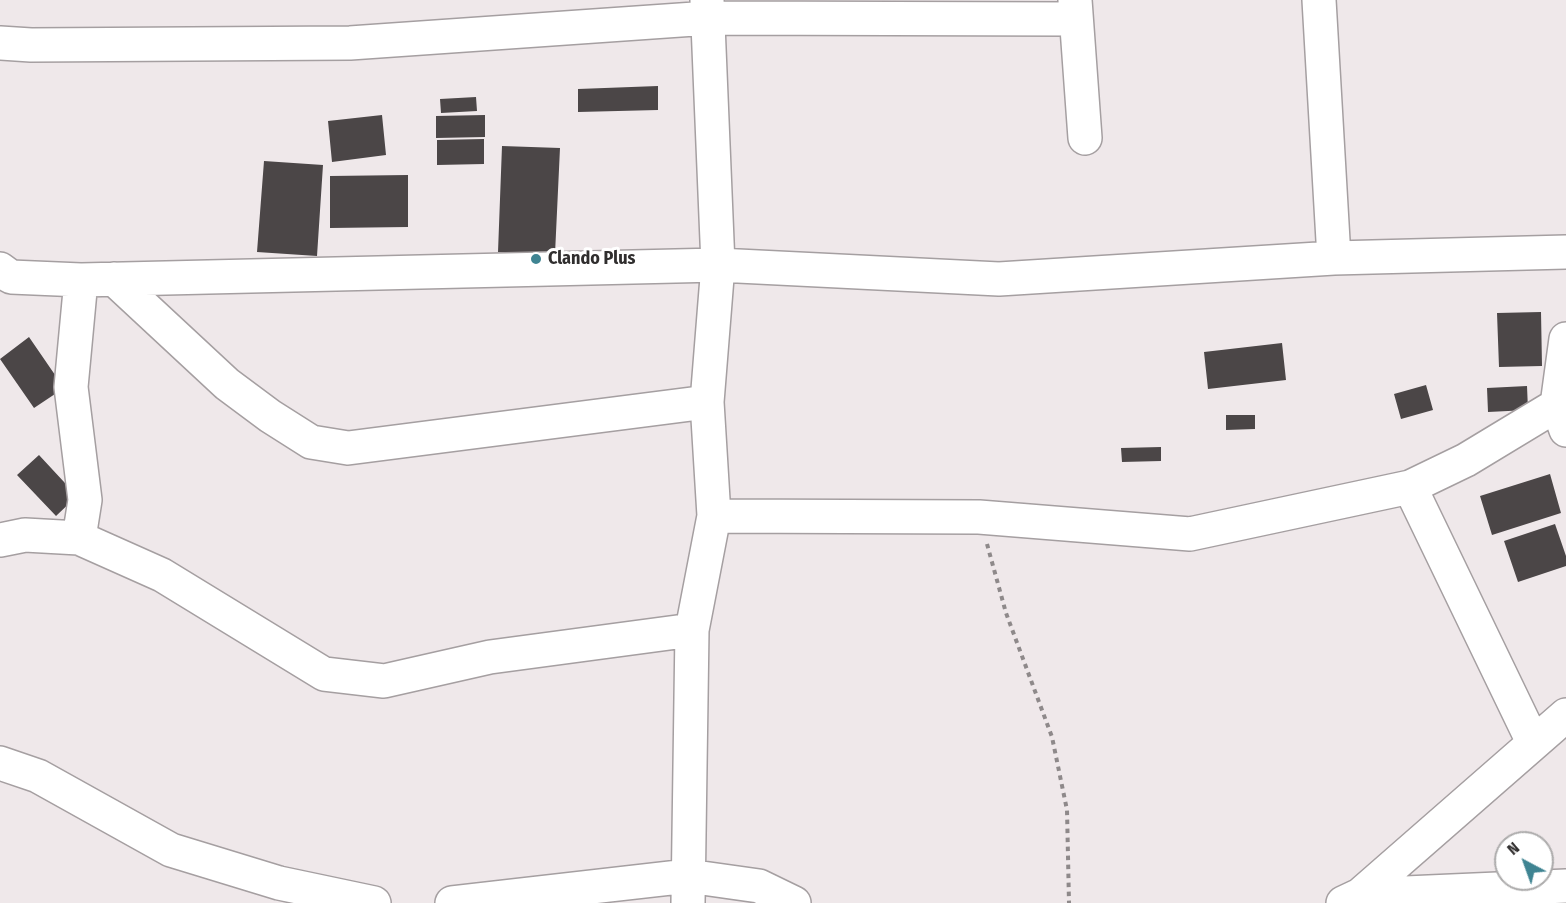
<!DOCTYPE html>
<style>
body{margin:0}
#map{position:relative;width:1566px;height:903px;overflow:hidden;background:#efe8ea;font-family:"Fira Sans Condensed",sans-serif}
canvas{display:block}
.north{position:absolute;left:1494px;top:831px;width:60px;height:60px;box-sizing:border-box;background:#fff;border:2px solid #acabab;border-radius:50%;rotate:319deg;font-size:16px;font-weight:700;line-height:24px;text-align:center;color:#302e2e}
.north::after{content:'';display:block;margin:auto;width:21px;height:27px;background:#3f8492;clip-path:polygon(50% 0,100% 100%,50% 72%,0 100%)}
</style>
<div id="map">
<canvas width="1566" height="903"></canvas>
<div class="north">N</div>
</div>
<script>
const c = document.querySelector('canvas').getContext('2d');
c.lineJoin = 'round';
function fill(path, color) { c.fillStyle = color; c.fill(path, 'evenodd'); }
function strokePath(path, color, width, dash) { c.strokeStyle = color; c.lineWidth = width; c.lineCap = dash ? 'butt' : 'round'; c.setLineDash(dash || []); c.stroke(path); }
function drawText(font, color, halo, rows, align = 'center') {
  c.font = font + ' "Fira Sans Condensed",sans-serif'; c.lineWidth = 6; c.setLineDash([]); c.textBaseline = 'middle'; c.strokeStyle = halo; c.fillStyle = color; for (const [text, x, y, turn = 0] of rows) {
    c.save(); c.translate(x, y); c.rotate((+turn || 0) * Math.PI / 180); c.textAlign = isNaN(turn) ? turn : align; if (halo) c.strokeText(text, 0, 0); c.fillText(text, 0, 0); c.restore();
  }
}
const building = new Path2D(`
 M658,86V110L578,112V89Z
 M476,97L477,111L441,113L440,99Z
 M382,115L386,155L332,162L328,121Z
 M485,115V137L436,138V116Z
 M484,139V164L437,165V140Z
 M502,146L560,148L555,254L498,252Z
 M264,161L323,165L317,256L257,252Z
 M408,175V227L330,228V176Z
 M1541,312L1542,366L1499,367L1497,313Z
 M29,337L64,388L34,408L0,359Z
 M1282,343L1286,380L1208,389L1204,352Z
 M1426,385L1433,410L1401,419L1394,394Z
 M1527,386L1528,410L1488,412L1487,388Z
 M1226,415H1255V429L1226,430Z
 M1161,447V461L1122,462L1121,448Z
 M39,455L77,496L56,516L17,475Z
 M1550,474L1561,513L1492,535L1480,496Z
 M1555,524L1566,556V566L1518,582L1504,541Z`);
const path = new Path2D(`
 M987,544L1006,613L1052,737L1067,810L1069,903`);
const minor = new Path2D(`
 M1075,0L1085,138
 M1319,0L1334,258
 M0,43L31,45L350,43L709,18L1074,19
 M0,269L11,277L81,280L718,265L999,279L1334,258L1566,252
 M114,279L227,384L270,416L311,442L348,448L707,402
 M1566,339L1557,405L1566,430
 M1410,487L1533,742
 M714,516L979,517L1190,534L1410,487L1466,460L1557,405
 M79,538L85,500L71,387L81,280
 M0,540L25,535L79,538L162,575L324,674L384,681L490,657L692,630
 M0,763L38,776L171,850L279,883L374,903
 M1360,895L1566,886
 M452,903L688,876L759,886L794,903
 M688,903L692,630L714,516L707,402L718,265L707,0
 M1343,903L1360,895L1566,715`);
const markers = [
 [536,259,6,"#3f8492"]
];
const poiNames = [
 ["Clando Plus",548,259]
];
fill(building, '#4b4647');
strokePath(minor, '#a59fa1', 36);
strokePath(path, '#8e898a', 4, [4.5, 4.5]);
strokePath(minor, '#fff', 33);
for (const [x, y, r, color] of markers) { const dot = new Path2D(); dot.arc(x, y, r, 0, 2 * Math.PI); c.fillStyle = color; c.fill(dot); strokePath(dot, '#fff', 2); }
drawText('bold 18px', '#302e2e', '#fff', poiNames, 'left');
</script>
